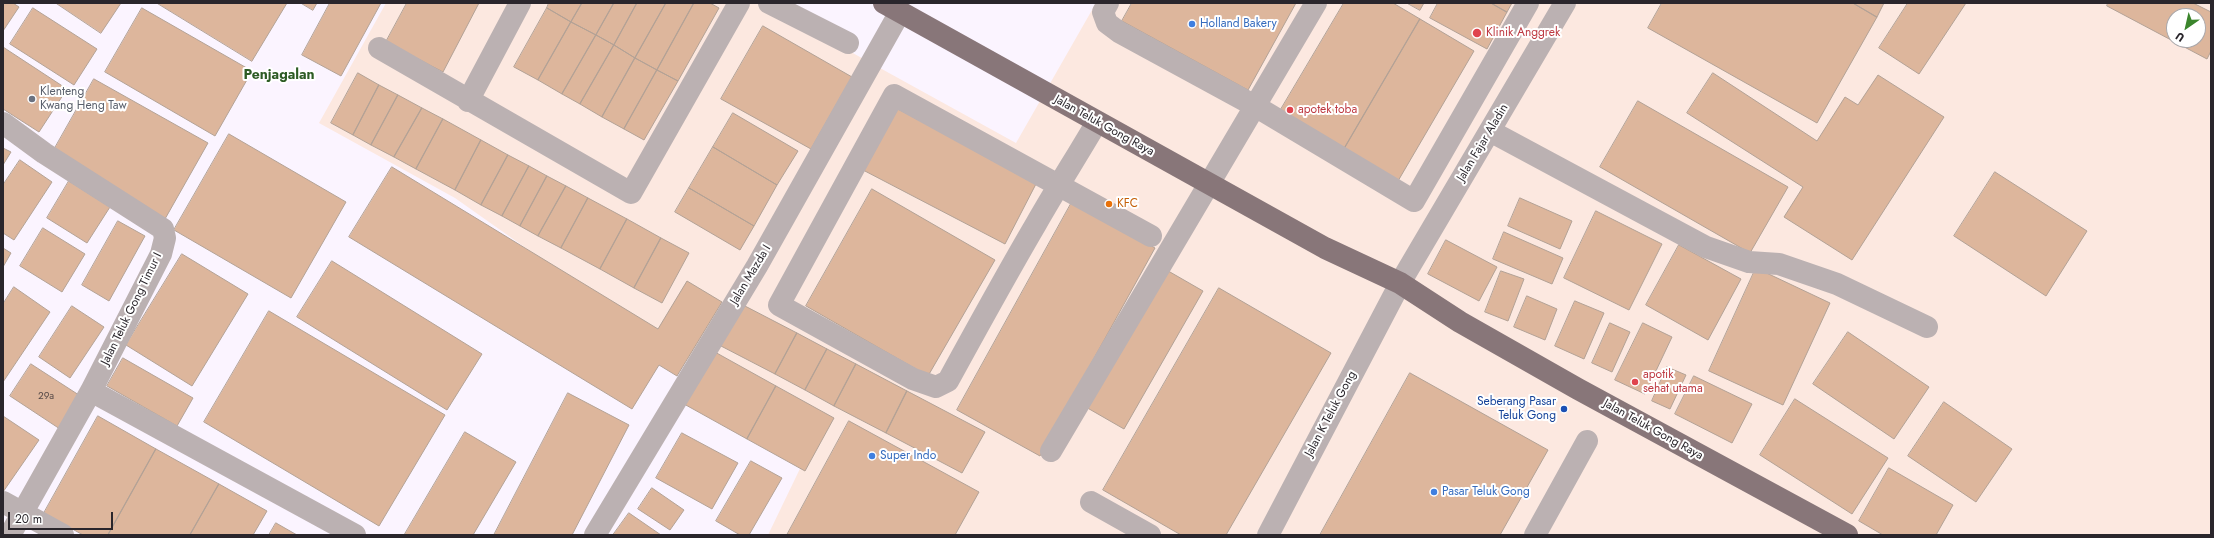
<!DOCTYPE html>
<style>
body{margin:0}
#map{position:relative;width:2214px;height:538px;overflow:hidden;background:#fbf4ff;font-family:Jost,sans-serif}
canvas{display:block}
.frame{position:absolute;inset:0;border:4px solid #2a262c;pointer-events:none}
.north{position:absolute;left:2166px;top:8px;width:40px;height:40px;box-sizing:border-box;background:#fff;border:1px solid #aaa8ab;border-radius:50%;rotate:214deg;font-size:11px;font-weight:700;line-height:16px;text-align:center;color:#2a262c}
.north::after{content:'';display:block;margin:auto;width:14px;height:18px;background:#3b852c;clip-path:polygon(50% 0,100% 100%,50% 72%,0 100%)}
.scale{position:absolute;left:8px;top:512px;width:105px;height:18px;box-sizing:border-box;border:2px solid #2a262c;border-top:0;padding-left:5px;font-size:12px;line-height:14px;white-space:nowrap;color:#2a262c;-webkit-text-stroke:3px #fff;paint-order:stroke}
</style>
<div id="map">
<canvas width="2214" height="538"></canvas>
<div class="frame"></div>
<div class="north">U</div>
<div class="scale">20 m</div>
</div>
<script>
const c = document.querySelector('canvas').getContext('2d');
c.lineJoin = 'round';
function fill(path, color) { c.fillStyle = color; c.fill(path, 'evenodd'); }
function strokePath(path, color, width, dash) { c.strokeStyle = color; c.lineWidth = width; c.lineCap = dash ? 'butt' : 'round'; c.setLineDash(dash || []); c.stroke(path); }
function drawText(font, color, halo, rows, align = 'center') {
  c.font = font + ' Jost,sans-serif'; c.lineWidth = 4; c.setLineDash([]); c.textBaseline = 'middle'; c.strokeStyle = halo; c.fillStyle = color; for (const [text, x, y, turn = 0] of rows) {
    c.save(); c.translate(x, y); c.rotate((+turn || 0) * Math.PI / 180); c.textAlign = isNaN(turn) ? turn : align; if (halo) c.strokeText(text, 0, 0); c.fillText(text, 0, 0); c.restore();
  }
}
const commercial = new Path2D(`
 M386,3H762L1016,143L1096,3H2211V535H768L822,423L676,354L455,198L319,123ZM2174,16H2198V40H2174Z`);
const building = new Path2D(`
 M3,3H13L19,7L3,31Z
 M56,3H121L101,33Z
 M157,3H287L252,61Z
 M301,3H317L313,10Z
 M330,3H381L341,76L302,55Z
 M407,3H479L443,72L386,42Z
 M549,3H582L571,22L547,8Z
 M582,3H614L596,35L571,22Z
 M614,3H637L614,45L596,35Z
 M637,3H666L635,58L614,45Z
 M666,3H694L657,70L635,58Z
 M694,3H710L719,8L678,81L657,70Z
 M1132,3H1296L1248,90L1122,21Z
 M1344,3H1393L1420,19L1344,149L1280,111Z
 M1407,3H1424L1420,10Z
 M1438,3H1491L1507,12L1487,49L1430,18Z
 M1491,3H1512L1507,12Z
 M1662,3H1853L1877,17L1817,123L1648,28Z
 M1853,3H1884L1877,17Z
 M1908,3H1966L1919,74L1879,48Z
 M2108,3H2193L2211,12V51L2207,59L2107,6ZM2174,16H2198V40H2174Z
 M33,8L97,49L74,85L10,44Z
 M142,8L252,71L215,136L105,72Z
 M547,8L571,22L538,80L514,67Z
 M1420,19L1474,51L1398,181L1344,149Z
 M571,22L596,35L562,94L538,80Z
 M763,26L852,77L811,149L721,99Z
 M596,35L614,45L580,104L562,94Z
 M614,45L635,58L602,117L580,104Z
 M3,47L67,89L39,132L3,109Z
 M635,58L657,70L624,129L602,117Z
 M657,70L678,81L644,140L624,129Z
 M358,73L379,85L353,135L331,123Z
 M1713,73L1817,141L1845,97L1858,105L1878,75L1944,117L1852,260L1784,217L1803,187L1687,113Z
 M94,79L208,143L165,219L51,155Z
 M379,85L398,95L371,145L353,135Z
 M398,95L422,108L394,157L371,145Z
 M1638,101L1788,187L1750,253L1600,167Z
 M422,108L443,119L416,169L394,157Z
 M896,108L1037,182L1005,244L863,170Z
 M733,113L798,151L777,185L713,147Z
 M443,119L481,140L455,190L416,169Z
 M229,134L346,202L291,298L174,230Z
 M481,140L508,155L481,205L455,190Z
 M713,147L777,185L754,226L689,188Z
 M3,148L11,152L3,165Z
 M508,155L529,166L502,216L481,205Z
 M20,160L52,182L14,240L3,233V185Z
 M529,166L547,176L520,226L502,216Z
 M392,167L658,329L687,281L722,302L677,376L659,365L632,409L349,237Z
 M1995,172L2087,231L2046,296L1954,236Z
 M547,176L566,186L538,236L520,226Z
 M69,181L110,207L87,243L47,218Z
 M566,186L588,198L561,248L538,236Z
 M689,188L754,226L740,250L675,212Z
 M872,189L995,260L928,376L806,306Z
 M588,198L627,219L600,269L561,248Z
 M1520,198L1572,221L1560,249L1508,226Z
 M1072,202L1155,248L1040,456L957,410Z
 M1596,211L1662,244L1629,310L1564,278Z
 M627,219L661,238L634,288L600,269Z
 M118,221L145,236L109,301L82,285Z
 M43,228L85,254L62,292L20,266Z
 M1504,232L1563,258L1552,284L1493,259Z
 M661,238L689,253L662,303L634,288Z
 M1446,240L1497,267L1479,301L1428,274Z
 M1679,245L1741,279L1708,340L1646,305Z
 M3,248L11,253L3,267Z
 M182,254L248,294L192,386L126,345Z
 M332,261L482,354L447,410L297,317Z
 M1163,268L1203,291L1124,429L1084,406Z
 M1756,268L1830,303L1783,405L1709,371Z
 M1501,271L1524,279L1508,321L1485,312Z
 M14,287L50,312L3,382V304Z
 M1219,288L1331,353L1226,535H1181L1103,490Z
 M1527,296L1557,309L1545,340L1514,327Z
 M1575,301L1604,313L1584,359L1555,346Z
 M743,305L797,333L775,374L721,346Z
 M72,306L104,327L70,378L39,357Z
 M269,311L445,415L379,526L204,422Z
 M1610,323L1630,332L1612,372L1592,363Z
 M1643,323L1672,337L1645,394L1615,380Z
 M1848,332L1929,387L1894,439L1813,384Z
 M797,333L827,349L805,390L775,374Z
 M827,349L856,364L834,406L805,390Z
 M713,351L776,386L747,439L684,404Z
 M123,358L193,398L177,426L107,386Z
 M31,364L82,397L60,429L10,396Z
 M856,364L907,391L886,433L834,406Z
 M1667,367L1686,375L1670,409L1652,401Z
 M1410,373L1548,450L1500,535H1320Z
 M1694,376L1752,404L1732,443L1675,414Z
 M776,386L834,418L805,471L747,439Z
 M907,391L985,432L962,473L886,433Z
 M568,393L629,425L572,535H494Z
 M1795,399L1888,458L1852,514L1760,455Z
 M1944,402L2012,449L1976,502L1908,456Z
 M3,416L39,440L3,492Z
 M98,416L156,449L108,535H83L44,513Z
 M849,421L979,492L955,535H787Z
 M465,432L516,462L473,535H407L405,534Z
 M682,433L738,463L712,509L656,478Z
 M156,449L219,484L190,535H108Z
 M751,461L782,478L749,535H740L716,521Z
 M1889,468L1953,505L1936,535H1883L1859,521Z
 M219,484L267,511L253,535H190Z
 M652,488L684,510L670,530L638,509Z
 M629,513L661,535H613Z
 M276,523L297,535H269Z`);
const minor = new Path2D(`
 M769,3L848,43
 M1108,3L1103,12L1107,23L1119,32L1255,106L1414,201L1528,3
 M379,48L631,193L739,3
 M468,101L520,3
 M1097,122C1077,156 1056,189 1036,224C1006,275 977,328 948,381L936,387L913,379L779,305L894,95L1151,236
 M3,123L44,153L163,229L165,238L161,254L91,391L10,535
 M1490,131L1706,247L1749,262L1779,264L1837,284L1927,327
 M1400,283L1565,3
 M91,391L355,535
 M1051,451L1316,3
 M3,502L63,535
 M1091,502L1150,535
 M595,535L757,266L900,12
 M1268,535L1395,293
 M1535,535L1587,441`);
const major = new Path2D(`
 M884,3L1325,248L1400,283L1460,322L1578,389L1847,535`);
const markers = [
 [1192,24,4,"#3f7fe0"],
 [1477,33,5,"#e0444e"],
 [32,99,4,"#6b7280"],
 [1290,110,4,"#e0444e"],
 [1109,204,4,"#e8710a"],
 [1635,382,4,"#e0444e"],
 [1564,409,4,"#1a4fb4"],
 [872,456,4,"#3f7fe0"],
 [1434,492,4,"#3f7fe0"]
];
const numberNames = [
 ["29a",46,397]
];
const shopNames = [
 ["Holland Bakery",1200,24],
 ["Super Indo",880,456],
 ["Pasar Teluk Gong",1442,492]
];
const healthNames = [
 ["Klinik Anggrek",1486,33],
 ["apotek toba",1298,110],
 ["apotik",1643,375],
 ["sehat utama",1643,389]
];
const worshipNames = [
 ["Klenteng",40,92],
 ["Kwang Heng Taw",40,106]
];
const streetNames = [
 ["Jalan Teluk Gong Raya",1104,126,29],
 ["Jalan Fajar Aladin",1483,143,-59],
 ["Jalan Mazda I",751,275,-59],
 ["Jalan Teluk Gong Timur I",132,309,-64],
 ["Jalan K Teluk Gong",1331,414,-62],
 ["Jalan Teluk Gong Raya",1653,430,29]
];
const foodNames = [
 ["KFC",1117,204]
];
const transitNames = [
 ["Seberang Pasar",1556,402],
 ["Teluk Gong",1556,416]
];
const quarterNames = [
 ["Penjagalan",279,76]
];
fill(commercial, '#fce8e0');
fill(building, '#ddb69c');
strokePath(building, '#b3a296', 1);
strokePath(minor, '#bbb1b2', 22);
strokePath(major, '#887679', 22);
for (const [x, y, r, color] of markers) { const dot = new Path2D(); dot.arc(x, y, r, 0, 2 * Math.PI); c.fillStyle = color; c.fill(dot); strokePath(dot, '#fff', 1.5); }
drawText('10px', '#574a48', null, numberNames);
drawText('12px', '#366cbe', '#fff', shopNames, 'left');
drawText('12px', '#be3a42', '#fff', healthNames, 'left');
drawText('12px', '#5b616d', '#fff', worshipNames, 'left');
drawText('12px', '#2a262c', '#fff', streetNames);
drawText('12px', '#c56008', '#fff', foodNames, 'left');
drawText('12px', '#164399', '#fff', transitNames, 'right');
drawText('bold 14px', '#2d5c24', '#fff', quarterNames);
</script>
